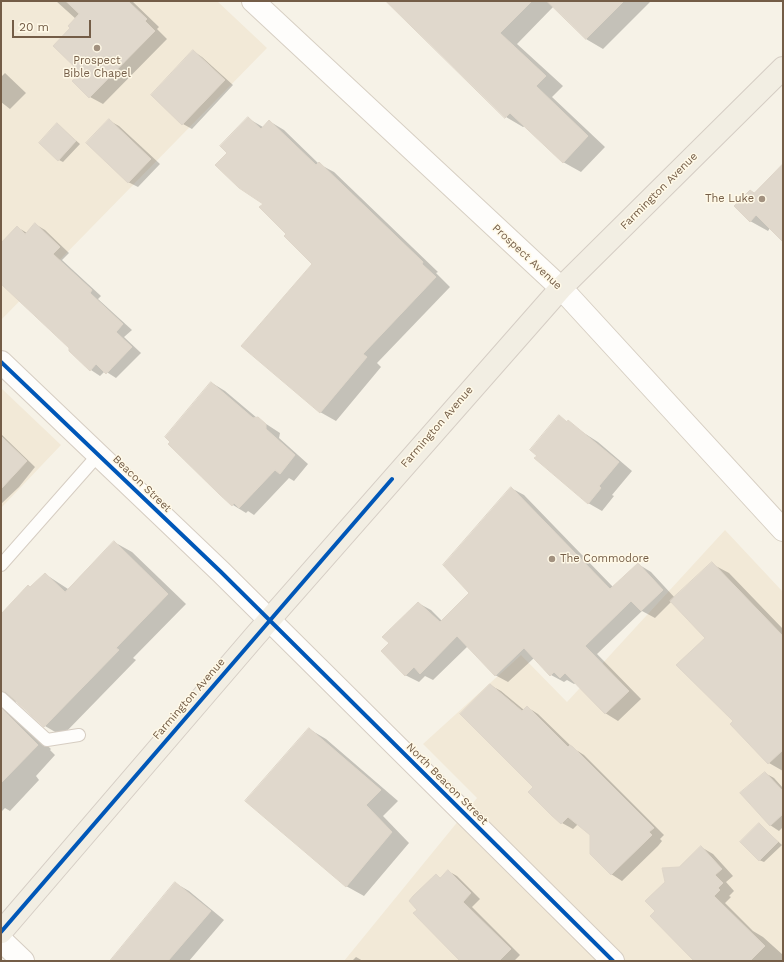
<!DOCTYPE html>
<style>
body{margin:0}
#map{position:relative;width:784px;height:962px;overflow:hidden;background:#f6f2e7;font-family:"Work Sans",sans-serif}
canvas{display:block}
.frame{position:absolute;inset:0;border:2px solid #745d47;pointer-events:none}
.scale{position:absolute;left:12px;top:20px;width:79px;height:18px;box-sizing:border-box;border:2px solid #745d47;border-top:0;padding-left:5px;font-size:12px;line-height:14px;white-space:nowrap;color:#745d47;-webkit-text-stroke:3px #fff9e7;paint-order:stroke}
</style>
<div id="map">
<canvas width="784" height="962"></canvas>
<div class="frame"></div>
<div class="scale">20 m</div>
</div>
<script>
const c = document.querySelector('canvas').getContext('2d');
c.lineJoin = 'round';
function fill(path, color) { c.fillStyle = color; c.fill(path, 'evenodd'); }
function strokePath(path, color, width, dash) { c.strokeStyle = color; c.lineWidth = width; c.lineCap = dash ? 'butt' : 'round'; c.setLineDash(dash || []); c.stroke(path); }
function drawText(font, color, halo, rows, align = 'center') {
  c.font = font + ' "Work Sans",sans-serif'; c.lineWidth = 3; c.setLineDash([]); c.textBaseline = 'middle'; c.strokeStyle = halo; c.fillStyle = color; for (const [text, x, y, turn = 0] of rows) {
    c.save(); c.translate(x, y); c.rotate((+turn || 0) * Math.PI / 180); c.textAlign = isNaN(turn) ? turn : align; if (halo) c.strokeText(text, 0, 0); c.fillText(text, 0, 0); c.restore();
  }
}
const residential = new Path2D(`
 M1,1H217L267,48L1,320Z
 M1,388L61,445L1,508Z
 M725,530L783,592V961H344L477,798L423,744L521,655L567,702Z`);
const shadow = new Path2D(`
 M56,1H132L159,27L157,29L167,39L103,104L90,97L82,73L72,28L76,19Z
 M386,1H651L603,49L586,39L554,6L517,44L563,86L552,97L605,147L581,172L563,162L525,126L523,127L506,117Z
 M193,51L202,57L233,85L192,129L183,124Z
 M5,73L26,93L10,109L1,102V77Z
 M249,119L263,127L269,121L284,130L319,164L334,172L438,272L436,273L450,287L377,363L381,367L336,421L320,412L313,264L265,204L229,153Z
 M110,121L119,126L160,164L138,187L128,182Z
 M57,124L80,144L63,162L59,160Z
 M783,165V241L770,228L768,231L750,221V191L755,193Z
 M35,224L45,230L69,253L62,260L101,296L98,299L132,330L124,337L141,353L116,378L105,371L100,376L91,370L70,351V348L1,282V244L17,227L27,233Z
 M212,383L225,391L257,418L280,433L279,438L308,464L294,481L289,478L254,515L248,511L246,513L233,505Z
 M559,417L598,442L632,471L612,495L614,496L602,511L588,503L538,456Z
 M1,434L35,467L19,487L1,504Z
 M511,488L524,495L613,587L638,564L651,572L675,598L712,564L729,573L783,629V771L769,763L734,721L706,638L672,601L655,618L642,611L597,654L641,699L618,721L605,713L576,683L574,684L567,680L564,682L551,675L534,658L508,682L495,675L468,646L433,680L425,676L419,682L405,675L390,643L418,603L431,610L442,621L471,593Z
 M114,542L132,552L186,604L133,658L136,660L62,736L45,726L17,701L13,703L14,715L51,749L50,750L55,755L36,776L39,780L10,811L5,808L1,812V615L45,574L68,589Z
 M490,685L501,691L524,710L527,707L538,714L573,748L584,755L664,835L660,839L662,841L658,846L622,881L611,874L591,835L578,824L573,829L562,823L535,787Z
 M309,729L326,739L398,801L383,816L409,843L364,896L346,886Z
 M765,773L774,778L783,788V827L779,831L770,825Z
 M759,824L782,845L764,862L759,860Z
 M701,847L713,854L733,876L726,882L734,891L729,896L731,897L725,903L753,931L763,937L783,955V961H696L657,911L679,868Z
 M448,871L457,876L480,899L472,907L520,955L514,961H462L419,910L436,875L441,878Z
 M175,883L189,891L224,920L189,961H111Z
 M356,957L363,961H352Z`);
const building = new Path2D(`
 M66,1H128L147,19L145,21L155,31L89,98L72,81L81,73L53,46L70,28L68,26L79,14Z
 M386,1H532L500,33L546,76L536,86L588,136L563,163L510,113L505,118Z
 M547,1H624L586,39Z
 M193,50L225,80L182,125L151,95Z
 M248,117L261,129L269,120L316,165L319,162L423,262L422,264L436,277L363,354L367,357L320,413L241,346L312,264L284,236L286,234L259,207L263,204L239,188L215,165L227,153L220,146Z
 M109,119L151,159L128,183L86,143Z
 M57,123L76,141L58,161L39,143Z
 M783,164V242L756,215L750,222L734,206L750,190L754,193Z
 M35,223L60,247L53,254L92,290L90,293L123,324L116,332L132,347L106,374L96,364L90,371L69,351V348L1,284V243L17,226L25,234Z
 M211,382L253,418L258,417L266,424V429L295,455L280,474L275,470L239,508L234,503L232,506L219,494L168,444L170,442L165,437Z
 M559,415L567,422L568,420L619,462L599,486L601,488L588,504L534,458L537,456L530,450Z
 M1,436L27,461L1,489Z
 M511,487L610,589L638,563L663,590L641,611L631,601L585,646L629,691L605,714L565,673L560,678L554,672L550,676L524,648L495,676L457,636L420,674L414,667L405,676L381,651L389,643L382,637L418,602L440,622L469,593L443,565Z
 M114,541L168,594L116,648L119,650L44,727L6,692L1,691V614L28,585L30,587L45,573L65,592Z
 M712,562L783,636V750L768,764L730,724L733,721L676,665L705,638L670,601Z
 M490,684L522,711L527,706L568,747L570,745L573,747L654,828L649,832L652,835L647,840L611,875L590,854V835L568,817L561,824L551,815L528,792L533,787L460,714Z
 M1,708L38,745L1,783Z
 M309,728L381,790L366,805L392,832L346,887L245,801Z
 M765,772L783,791V814L770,826L740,793Z
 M759,823L778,842L759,861L740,842Z
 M701,846L722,869L715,875L723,883L718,888L720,890L714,896L765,946L750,961H694L650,916L655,911L645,901L665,882L662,868L679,867Z
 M448,870L471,893L463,902L511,949L499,961H460L413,913L417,910L409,901L413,896L436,874L440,878Z
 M175,882L211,911L168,961H110Z`);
const service = new Path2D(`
 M1,565L98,455
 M1,698L47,740L79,735`);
const minor = new Path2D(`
 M1,362L221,572L613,961
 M1,940L23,961`);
const secondary = new Path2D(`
 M253,1L561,288L783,530`);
const primary = new Path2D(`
 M1,932L255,636L561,288L783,68`);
const cycleway = new Path2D(`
 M1,362L221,572L613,961
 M1,932L392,479`);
const markers = [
 [97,48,4,"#a2917f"],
 [762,199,4,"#a2917f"],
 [552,559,4,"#a2917f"]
];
const poiNames = [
 ["Prospect",97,61],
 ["Bible Chapel",97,74],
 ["The Luke",754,199,"right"],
 ["The Commodore",560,559,"left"]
];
const streetNames = [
 ["Farmington Avenue",659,191,-45],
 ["Prospect Avenue",527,257,43],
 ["Farmington Avenue",437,427,-49],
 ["Beacon Street",142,484,44],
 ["Farmington Avenue",189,699,-49],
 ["North Beacon Street",447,784,45]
];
fill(residential, '#f2e9d7');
fill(shadow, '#0003');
fill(building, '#e0d8cc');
strokePath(building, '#dfd6c9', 1);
strokePath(service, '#d6cdc2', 14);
strokePath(minor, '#d6cdc2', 24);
strokePath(secondary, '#d7cfc3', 24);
strokePath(primary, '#d5cdc4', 24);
strokePath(service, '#fefdfb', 12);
strokePath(minor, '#fefdfb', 22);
strokePath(secondary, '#fefdfb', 22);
strokePath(primary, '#f2eee3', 22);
strokePath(cycleway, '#0057b8', 4);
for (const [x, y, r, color] of markers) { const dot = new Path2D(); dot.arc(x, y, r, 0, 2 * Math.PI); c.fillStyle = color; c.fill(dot); strokePath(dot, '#fff9e7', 1.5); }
drawText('11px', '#745d47', '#fff9e7', poiNames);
drawText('11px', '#745d47', '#fff9e7', streetNames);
</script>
